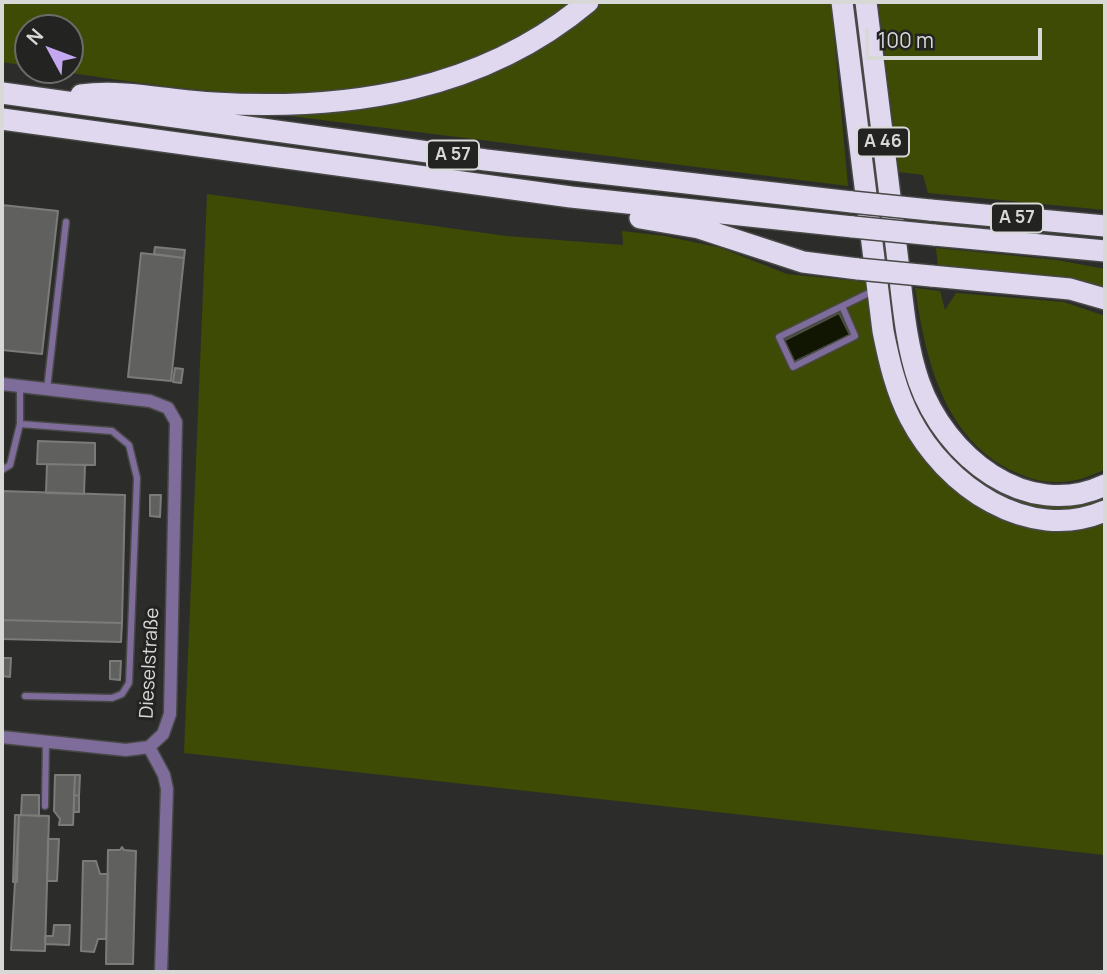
<!DOCTYPE html>
<meta charset="utf-8">
<style>
body{margin:0}
#map{position:relative;width:1107px;height:974px;overflow:hidden;background:#2c2d2b;font-family:Manrope,sans-serif}
canvas{display:block}
.frame{position:absolute;inset:0;border:4px solid #d8d9d7;pointer-events:none}
.north{position:absolute;left:14px;top:14px;width:70px;height:70px;box-sizing:border-box;background:#232321;border:2px solid #6b6c6a;border-radius:50%;rotate:311deg;font-size:19px;font-weight:700;line-height:28px;text-align:center;color:#d8d9d7}
.north::after{content:'';display:block;margin:auto;width:24px;height:32px;background:#c4a7f1;clip-path:polygon(50% 0,100% 100%,50% 72%,0 100%)}
.scale{position:absolute;left:865px;top:28px;width:177px;height:32px;box-sizing:border-box;border:4px solid #d8d9d7;border-top:0;padding-left:9px;font-size:21px;line-height:24px;white-space:nowrap;color:#d8d9d7;-webkit-text-stroke:5px #232321;paint-order:stroke}
</style>
<div id="map">
<canvas width="1107" height="974"></canvas>
<div class="frame"></div>
<div class="north">N</div>
<div class="scale">100 m</div>
</div>
<script>
const c = document.querySelector('canvas').getContext('2d');
c.lineJoin = 'round';
function fill(path, color) { c.fillStyle = color; c.fill(path, 'evenodd'); }
function strokePath(path, color, width, dash) { c.strokeStyle = color; c.lineWidth = width; c.lineCap = dash ? 'butt' : 'round'; c.setLineDash(dash || []); c.stroke(path); }
function drawText(font, color, halo, rows, align = 'center') {
  c.font = font + ' Manrope,sans-serif'; c.lineWidth = 6; c.setLineDash([]); c.textBaseline = 'middle'; c.strokeStyle = halo; c.fillStyle = color; for (const [text, x, y, turn = 0] of rows) {
    c.save(); c.translate(x, y); c.rotate((+turn || 0) * Math.PI / 180); c.textAlign = isNaN(turn) ? turn : align; if (halo) c.strokeText(text, 0, 0); c.fillText(text, 0, 0); c.restore();
  }
}
const green = new Path2D(`
 M2,2H573C543,23 512,45 478,59C340,115 195,92 53,70H70V28H28V66L2,62Z
 M602,2H831L848,186L274,114C403,112 502,88 602,2Z
 M878,2H1105V210L928,193L923,175L899,172Z
 M207,194L506,236L623,245L622,231L665,236L721,248L787,274L867,282L874,339L891,400L978,505L1105,520V855L184,753Z
 M936,248L1057,260L1105,269V289L1082,281L938,266Z
 M889,286L893,287C899,322 902,359 912,393C931,452 996,505 1058,505C1074,505 1090,500 1105,495V504L1056,513L1006,503L941,454L903,385Z
 M915,288L940,291L945,310L956,293L1064,302L1105,316V469C1079,483 1050,487 1022,475C945,445 926,362 915,288Z`);
const water = new Path2D(`
 M839,313L850,335L794,362L783,341Z`);
const building = new Path2D(`
 M2,205L58,211L42,354L2,350Z
 M155,247L185,250L184,258L154,254Z
 M141,253L184,258L171,381L128,377Z
 M175,368L183,369L181,383L173,382Z
 M38,441L95,443V465L37,464Z
 M47,464L85,465L84,494L46,493Z
 M2,491L125,495L122,623L2,620Z
 M150,495H161L160,517L150,516Z
 M2,620L122,623L121,642L2,639Z
 M2,658H11L10,677L2,676Z
 M110,661H121L120,680L110,679Z
 M55,775H75L73,825H59L60,819L54,811Z
 M75,775H80L79,796L74,795Z
 M22,795H39V816L21,815Z
 M74,795L79,796V812H74Z
 M15,815H19L17,882H13Z
 M19,815L49,816L45,951L11,950Z
 M48,839H59L57,881H47Z
 M122,847L124,850L136,851L133,964H106L108,850H120Z
 M83,861H96L100,874H108L106,939H98L94,952L81,951Z
 M54,925H70L69,945L45,944V936H53Z`);
const lane = new Path2D(`
 M842,306L855,336L793,367L779,337L875,290
 M20,386V424L112,431L129,445L137,478L129,683L122,694L112,698L25,696
 M47,389L66,222
 M2,470L10,465L20,424
 M45,806L46,741`);
const street = new Path2D(`
 M2,384L150,401L168,408L176,422L170,714L163,734L149,747L164,775L167,789L161,972
 M2,737L126,750L149,747`);
const highway = new Path2D(`
 M842,2L883,331C889,361 896,391 910,418C945,486 1028,544 1105,511
 M866,2C876,83 886,164 896,245C902,290 904,339 919,382C945,456 1026,522 1105,485
 M2,93L486,160L852,202
 M81,95C124,89 171,101 214,103C348,111 482,91 588,2
 M2,119L571,197L853,227
 M930,210L1105,226
 M640,218L699,228L803,262L858,269
 M934,235L1105,251
 M931,276L1070,289L1105,299`);
const highwayBridge = new Path2D(`
 M852,202L930,210
 M853,227L934,235
 M858,269L931,276`);
const shields = [
 [883,142,52],
 [453,155,52],
 [1017,218,52]
];
const shieldNames = [
 ["A 46",883,142],
 ["A 57",453,155],
 ["A 57",1017,218]
];
const streetNames = [
 ["Dieselstraße",150,663,-87]
];
fill(green, '#3e4b04');
fill(water, '#111602');
strokePath(water, '#4d5042', 2);
fill(building, '#60615e');
strokePath(building, '#7b7c79', 2);
strokePath(lane, '#484947', 9);
strokePath(street, '#484947', 15);
strokePath(highway, '#484947', 24);
strokePath(lane, '#7e6c9a', 6);
strokePath(street, '#7e6c9a', 12);
strokePath(highway, '#e0d8ef', 21);
strokePath(highwayBridge, '#484947', 24, []);
strokePath(highwayBridge, '#e0d8ef', 21);
for (const [x, y, w] of shields) { const box = new Path2D(); box.roundRect(x - w / 2, y - 14.5, w, 29, 5); c.fillStyle = '#232321'; c.fill(box); strokePath(box, '#d8d9d7', 2); }
drawText('bold 18px', '#d8d9d7', null, shieldNames);
drawText('19px', '#d8d9d7', '#232321', streetNames);
</script>
